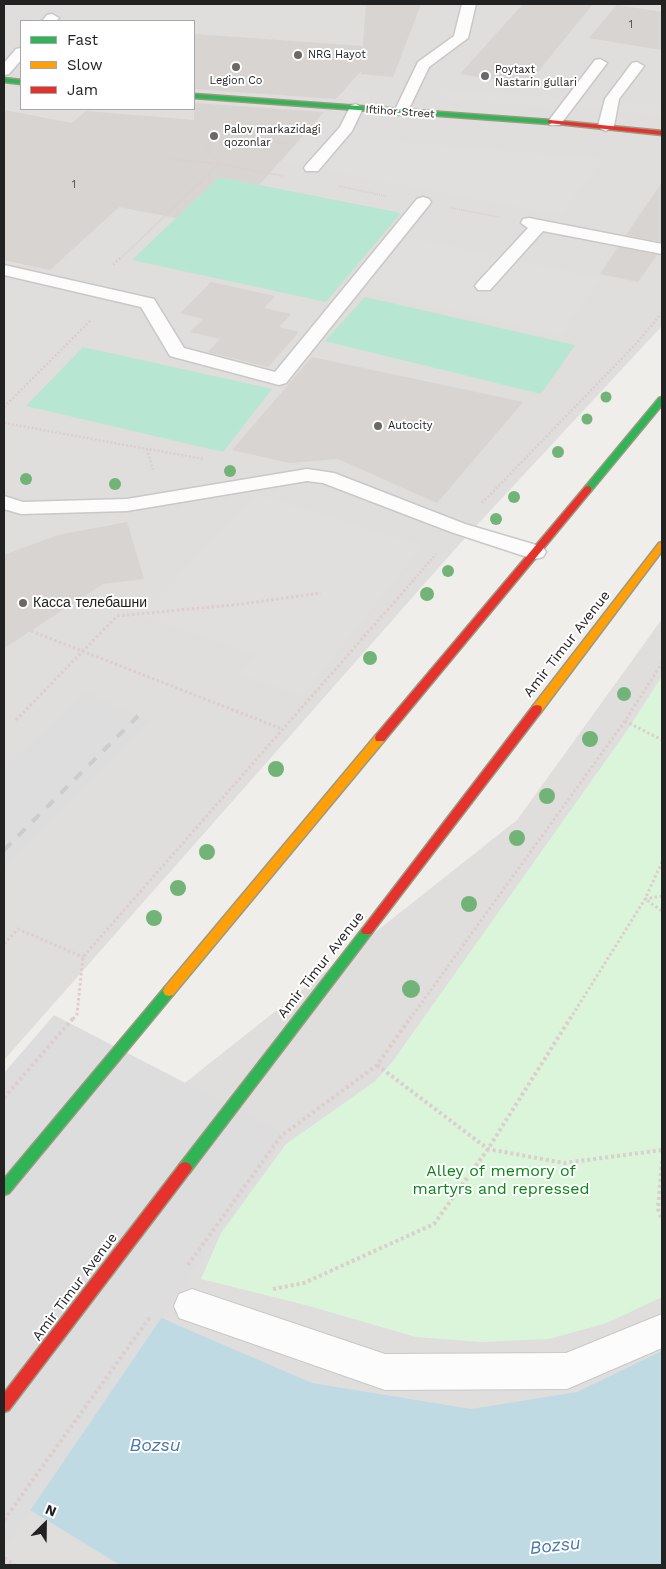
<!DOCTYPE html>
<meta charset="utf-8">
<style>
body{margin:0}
#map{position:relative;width:666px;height:1569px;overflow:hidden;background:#f0eeeb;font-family:"Work Sans",sans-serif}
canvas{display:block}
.frame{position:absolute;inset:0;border:5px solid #222;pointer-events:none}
.legend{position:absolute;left:20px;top:20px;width:175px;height:90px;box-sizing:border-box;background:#fff;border:1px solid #a7a7a7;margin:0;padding:6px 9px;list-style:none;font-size:15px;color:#222}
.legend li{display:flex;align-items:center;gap:10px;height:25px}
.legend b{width:25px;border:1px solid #a7a7a7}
.north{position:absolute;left:20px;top:1499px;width:50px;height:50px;-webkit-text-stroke:4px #fff;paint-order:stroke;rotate:23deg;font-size:14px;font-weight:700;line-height:20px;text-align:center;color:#222}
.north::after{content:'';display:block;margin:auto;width:18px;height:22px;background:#222;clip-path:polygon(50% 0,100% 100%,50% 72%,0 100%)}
</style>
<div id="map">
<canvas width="666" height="1569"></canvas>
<div class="frame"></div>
<ul class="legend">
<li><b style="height:6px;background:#30b455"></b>Fast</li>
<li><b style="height:6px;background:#ff9f0a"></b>Slow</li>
<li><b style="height:6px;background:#e5322d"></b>Jam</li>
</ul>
<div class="north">N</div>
</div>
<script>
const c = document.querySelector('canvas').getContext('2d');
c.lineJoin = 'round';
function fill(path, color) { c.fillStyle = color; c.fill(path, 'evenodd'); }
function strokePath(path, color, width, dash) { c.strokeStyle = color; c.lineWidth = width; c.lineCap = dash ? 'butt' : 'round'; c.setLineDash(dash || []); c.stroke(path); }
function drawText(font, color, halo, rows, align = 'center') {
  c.font = font + ' "Work Sans",sans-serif'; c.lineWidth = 4; c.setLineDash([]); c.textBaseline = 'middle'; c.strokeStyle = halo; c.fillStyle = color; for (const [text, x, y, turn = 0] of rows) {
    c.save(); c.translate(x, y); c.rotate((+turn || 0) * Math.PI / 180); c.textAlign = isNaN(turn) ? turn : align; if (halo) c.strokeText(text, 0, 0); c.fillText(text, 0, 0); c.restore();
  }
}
const residential = new Path2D(`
 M4,4H662V326L464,539L4,1060ZM21,21H194V109H21Z
 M662,619V1494L303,1509L4,1226L517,820Z
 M4,1459L265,1565H4Z`);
const park = new Path2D(`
 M662,676V1297L607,1323L549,1339L481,1342L416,1337L309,1306L201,1279L221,1233L286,1144L374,1082L393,1061L626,732Z`);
const pitch = new Path2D(`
 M219,177L401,213L326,302L132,260Z
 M365,297L575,345L541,394L325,341Z
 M83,347L272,389L223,452L26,406Z`);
const parking = new Path2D(`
 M194,79L366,91L371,100L194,87Z
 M438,89L662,105V115L445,99Z
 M306,134L604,159L561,215L281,162Z
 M408,237L601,279L560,336L360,289Z
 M256,494L423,546L303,696L238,674L255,654L141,615Z`);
const water = new Path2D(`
 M4,1242L175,1324L312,1383L471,1409L577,1392L662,1351V1565H120L4,1494Z`);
const pier = new Path2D(`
 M85,692L148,721L4,869V769Z
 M54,1015L286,1135L4,1549V1073Z`);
const building = new Path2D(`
 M366,4H421L393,77L361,74V71L336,99L194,89V34L363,46Z
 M523,4H593L527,85L460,74Z
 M617,5L662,12V50L589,38Z
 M194,103L324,112L259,185L219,177L176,218L119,207L50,270L4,260V110L72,123L86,111L194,120Z
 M662,182V242L626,235Z
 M618,247L657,255L638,282L600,274Z
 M211,282L275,296L264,308L291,314L279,327L299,332L268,367L208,352L220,339L190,332L203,319L180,313Z
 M312,357L523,402L437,503L338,459L290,463L232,450Z
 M127,522L144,579L103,584L4,648V555L58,535Z`);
const pathFar3 = new Path2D(`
 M172,159L220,164L283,176
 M219,163L205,148L214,140L270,141L289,144
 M338,186L386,196
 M451,208L499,217
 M120,259L219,164`);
const pathFar2 = new Path2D(`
 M113,265L121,257
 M4,407L91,320
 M4,423L203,459
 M147,449L153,470
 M482,503L634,346L662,313
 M404,591L436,554`);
const pathFar1 = new Path2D(`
 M31,631L282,729
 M16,720L117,616L242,604L321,593
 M625,721L662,740
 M662,896L645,899L662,911
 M4,944L18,929L83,957
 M73,1019L77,1014L83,957L405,590
 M410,1019L625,721L662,663
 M570,1019L645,899L662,862`);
const path = new Path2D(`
 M377,1065L488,1149L564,1163L662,1150
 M4,1098L74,1017
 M662,1161L658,1209L662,1220
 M188,1265L281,1136L377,1065L411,1017
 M273,1289L304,1283L434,1224L488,1149L571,1017
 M4,1520L150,1317
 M4,1558L15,1565`);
const lane = new Path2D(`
 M462,4H476L468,38L429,67L406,115H396L394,112L418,62L454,36Z
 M52,14L59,18L56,21H42L47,15Z
 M21,48V60L9,74L4,75V63L16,49Z
 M600,59L607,63L560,125H550L547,122L550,119L595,60Z
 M637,62L644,66L619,99L614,126L606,131L601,129L598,126L605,99L632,63Z
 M356,104L363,108L352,131L318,171H306L304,168L306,165L340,127L351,105Z
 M423,197L429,199L431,202L429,205L286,383L279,385L170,356L141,307L4,275V265L154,299L184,348L275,372L417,199Z
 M529,218L662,244V254L543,231L490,290H478L475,286L478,282L528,228L521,223L523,219Z
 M307,469L334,473L465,524L543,547L546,552L543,557L535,559L527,557L451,532L323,483L307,481L127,511L21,514L4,509V496L23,502L127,499Z`);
const street = new Path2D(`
 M192,1289L385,1354L566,1353L662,1314V1348L567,1389L385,1390L179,1318L174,1306L179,1294Z`);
const fast = new Path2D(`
 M4,78L21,80V84L4,82Z
 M194,94L550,120L553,122L550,124L194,98Z
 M662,397V405L591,491H585V487L659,398Z
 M367,926L371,928L373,931L371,934L190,1172L185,1174L180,1172L178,1168L180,1164L363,928Z
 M169,986L173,987L175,991L173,995L9,1193L4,1195V1179L165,987Z`);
const slow = new Path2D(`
 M662,542V551L541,712H533L532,709L533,706L659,543Z
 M380,734L384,735L385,738L384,741L173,995L169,996L165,995L163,991L165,987L376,735Z`);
const jam = new Path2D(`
 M550,120L662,131V135L548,123V121Z
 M588,486L591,487V491L384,741H376L375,738L376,735L585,487Z
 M537,705L541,706L542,709L541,712L371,934H363L361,931L363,928L533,706Z
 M185,1162L190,1164L192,1168L190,1172L9,1410L4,1412V1393L180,1164Z`);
const rail = new Path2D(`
 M4,850L138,716`);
const trees = [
 [606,397,5.5],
 [587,419,5.5],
 [558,452,6],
 [230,471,6],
 [26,479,6],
 [115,484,6],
 [514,497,6],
 [496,519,6],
 [448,571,6],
 [427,594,7],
 [370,658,7],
 [624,694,7],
 [590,739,8],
 [276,769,8],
 [547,796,8],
 [517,838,8],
 [207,852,8],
 [178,888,8],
 [469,904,8],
 [154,918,8],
 [411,989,9]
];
const markers = [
 [298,55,5,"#6a6968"],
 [236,67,5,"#6a6968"],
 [485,76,5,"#6a6968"],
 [214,136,5,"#6a6968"],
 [378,426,5,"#6a6968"],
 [23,603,5,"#6a6968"]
];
const numberNames = [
 ["1",631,25],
 ["1",74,185]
];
const farPoinames = [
 ["NRG Hayot",308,55],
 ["Poytaxt",495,70],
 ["Nastarin gullari",495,83],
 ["Legion Co",236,81,"center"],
 ["Palov markazidagi",224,130],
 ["qozonlar",224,143],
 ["Autocity",388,426]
];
const farStreetnames = [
 ["Iftihor Street",400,112,4]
];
const poiNames = [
 ["Касса телебашни",33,603]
];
const streetNames = [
 ["Amir Timur Avenue",567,644,-52],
 ["Amir Timur Avenue",321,965,-52],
 ["Amir Timur Avenue",75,1287,-53]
];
const nearParknames = [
 ["Alley of memory of",501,1171],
 ["martyrs and repressed",501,1189]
];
const nearWaternames = [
 ["Bozsu",155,1446],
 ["Bozsu",555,1546,-6]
];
fill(residential, '#dfdedc');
fill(park, '#daf5da');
fill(pitch, '#b7e6d3');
fill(parking, '#e0dfde');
fill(water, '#bfdae3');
fill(pier, '#dedddd');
fill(building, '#d7d4d2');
strokePath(lane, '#c9c8c7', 3);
strokePath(street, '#c9c8c7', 2);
strokePath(fast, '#999a82', 3);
strokePath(slow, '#999a82', 3);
strokePath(jam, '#999a82', 3);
strokePath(pathFar3, '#dccecc', 2, [1, 1]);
strokePath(pathFar2, '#dccecc', 2.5, [2, 2]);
strokePath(pathFar1, '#dccecc', 3, [2.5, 2.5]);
strokePath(path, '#dccecc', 4, [3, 3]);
fill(lane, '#fdfcfc');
fill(street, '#fdfcfc');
fill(fast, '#30b455');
fill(slow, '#ff9f0a');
fill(jam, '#e5322d');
strokePath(rail, '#ccc', 4, [10, 10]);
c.fillStyle = '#72b477';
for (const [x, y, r] of trees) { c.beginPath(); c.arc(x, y, r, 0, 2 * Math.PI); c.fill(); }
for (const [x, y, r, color] of markers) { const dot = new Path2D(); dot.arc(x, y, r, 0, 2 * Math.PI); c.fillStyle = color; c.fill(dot); strokePath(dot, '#fff', 2); }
drawText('11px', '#4f4e4e', null, numberNames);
drawText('11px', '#222', '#fff', farPoinames, 'left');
drawText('11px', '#222', '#fff', farStreetnames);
drawText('14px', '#222', '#fff', poiNames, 'left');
drawText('14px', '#222', '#fff', streetNames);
drawText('16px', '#0b8518', '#fff', nearParknames);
drawText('italic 18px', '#4978ac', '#fff', nearWaternames);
</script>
